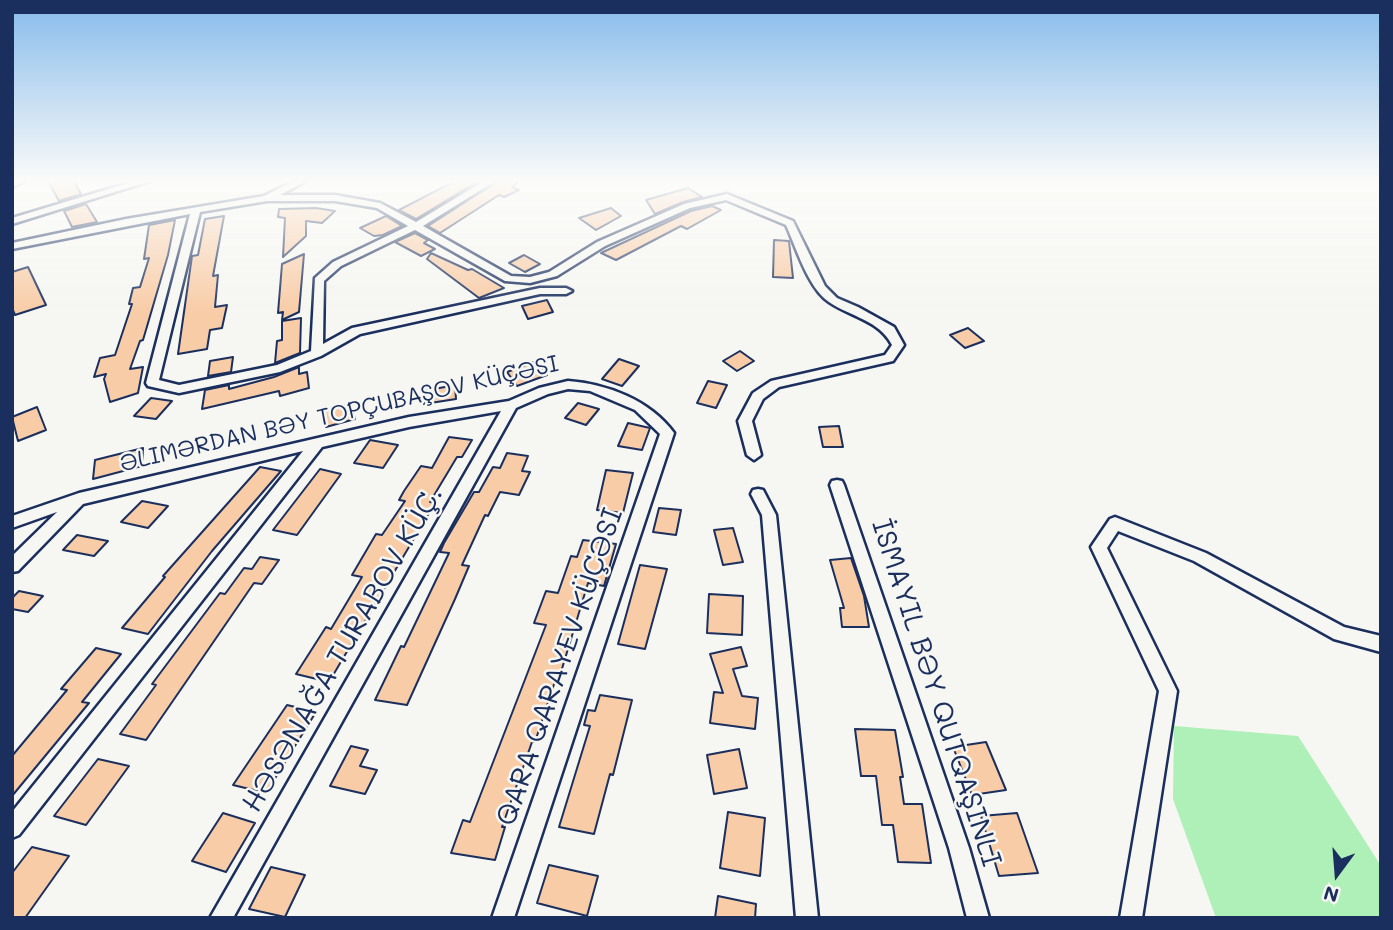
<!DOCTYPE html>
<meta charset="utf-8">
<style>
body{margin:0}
#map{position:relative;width:1393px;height:930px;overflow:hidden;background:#f6f6f2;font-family:Mali,sans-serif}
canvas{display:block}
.frame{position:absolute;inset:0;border:14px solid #1b2f5e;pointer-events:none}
.north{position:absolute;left:1302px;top:839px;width:70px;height:70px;-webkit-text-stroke:5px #f6f6f2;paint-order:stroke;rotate:196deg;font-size:19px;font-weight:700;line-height:28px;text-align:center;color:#1b2f5e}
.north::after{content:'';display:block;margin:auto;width:24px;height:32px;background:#1b2f5e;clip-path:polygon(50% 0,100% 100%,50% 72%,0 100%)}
</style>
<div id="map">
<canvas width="1393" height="930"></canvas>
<div class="frame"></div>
<div class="north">N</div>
</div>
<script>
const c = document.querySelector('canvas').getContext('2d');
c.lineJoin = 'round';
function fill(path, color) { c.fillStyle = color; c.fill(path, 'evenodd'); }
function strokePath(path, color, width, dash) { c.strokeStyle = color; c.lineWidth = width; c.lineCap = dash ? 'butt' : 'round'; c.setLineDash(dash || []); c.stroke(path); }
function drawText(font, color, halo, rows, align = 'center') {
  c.font = font + ' Mali,sans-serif'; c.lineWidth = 5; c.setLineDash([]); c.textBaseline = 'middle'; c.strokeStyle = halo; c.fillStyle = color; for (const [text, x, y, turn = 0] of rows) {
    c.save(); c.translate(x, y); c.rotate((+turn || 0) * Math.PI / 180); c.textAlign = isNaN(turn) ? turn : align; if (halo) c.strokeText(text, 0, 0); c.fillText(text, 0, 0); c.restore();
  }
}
const green = new Path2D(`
 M1174,726L1298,736L1381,866V918H1216L1173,799Z`);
const building = new Path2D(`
 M48,181H74L81,194L59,201Z
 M455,181H478L416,219L399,210Z
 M498,181H520L512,187L519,190L504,197L499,195L440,233L428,226Z
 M688,188L702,197L683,202L655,214L646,200Z
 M86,204L97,222L72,227L64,211Z
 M712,206L721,210L687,229L681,226L616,260L601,253L691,211Z
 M316,208L335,211L322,223L306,221V236L283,257L285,218L278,217L279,209Z
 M611,208L621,216L596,230L579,218Z
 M224,216L213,276L218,275L215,307L227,305L222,328L210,330L207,349L178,354L192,256L198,255L205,219Z
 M386,216L402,226L383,235L374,236L360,228Z
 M175,220L168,255L143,340L140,341L130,369L143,367L138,393L110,402L104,379L106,374L94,377L100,358L115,355L132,304H129L133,288L140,287L149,258L144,259L149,225Z
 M415,233L428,240L424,243L435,249L421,256L395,242Z
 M774,240L789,241L793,278L773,277Z
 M431,253L468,270L472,269L504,288L479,298L427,259Z
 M304,254L299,312L282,320L283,312L278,313L282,264Z
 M524,255L540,264L525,272L509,263Z
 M28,267L46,305L15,315L12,308V272Z
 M547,300L553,312L528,319L522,306Z
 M301,318L300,353L275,363L277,341L282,340V321Z
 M968,328L984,341L965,348L950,335Z
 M740,351L754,361L737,371L723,361Z
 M233,357L231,372L208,376L210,361Z
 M619,359L639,366L622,386L602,379Z
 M537,361L547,375L517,386L507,372Z
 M299,367V374L307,372L309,388L280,396L279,391L202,409L205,390L229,385V389L274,377Z
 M708,381L727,385L716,408L697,403Z
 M455,385L456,399L424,404V391Z
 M151,398L172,401L156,419L134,416Z
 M578,403L599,409L586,425L565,418Z
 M351,404L355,419L326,427L323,412Z
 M37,407L46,430L18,441L12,417Z
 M628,423L650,428L642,450L618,446Z
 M839,426L843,447H823L819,427Z
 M449,437L472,440L462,457H457L430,502L435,503L329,682L296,674L326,627L331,629L362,577L352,575L376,534L382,535L405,501L399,500L404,491L421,466L432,468Z
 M370,440L398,445L383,468L354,463Z
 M143,448L142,466L93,479L95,460Z
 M507,453L528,456L522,471L530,472L519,495L500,492L488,516L485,515L462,565L469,566L455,599L407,705L375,700L401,646L404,647L449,553L440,552L444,543L474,492H479L493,467L500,468Z
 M260,467L281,471L212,551L148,634L122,628L165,577L163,576Z
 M320,469L341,474L297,535L273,530Z
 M606,470L633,473L623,513L597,510Z
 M142,501L168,506L148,528L121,522Z
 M659,508L681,510L676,535L653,532Z
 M733,528L743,562L723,565L714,530Z
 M77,535L108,541L94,556L63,550Z
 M583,540L616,544L604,586L588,583L561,672H558L535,742H532L502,827H505L495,860L451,853L463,820L470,822L546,625L534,623L546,591L558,593L571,556L577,557Z
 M260,557L279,560L262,584L254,583L146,740L120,734L156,685L152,684L220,593L225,594L244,568L252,569Z
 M851,558L864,596L869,627H842L840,608H844L830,560Z
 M640,565L667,569L645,649L618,644Z
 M19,591L43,596L28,612L12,609V598Z
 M709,594L743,596L742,635L707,633Z
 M741,647L747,666L733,669L742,696L758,698L755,729L710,723L714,692L723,693L710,654Z
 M96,648L121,654L82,702L89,703L12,796V756L67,690L61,689Z
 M600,695L632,700L613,775L610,774L594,834L559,827L590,726L584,725L588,710L595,711Z
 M287,705L316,712L266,793L233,785Z
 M855,729L895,730L903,777H900L904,804H922L931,863L898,862L893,825H882L876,776H861Z
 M986,742L1006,790L972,795L953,747Z
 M351,746L368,750L360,766L377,770L365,794L330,786Z
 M739,749L747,788L714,794L707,755Z
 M98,759L129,766L86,825L54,816Z
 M728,812L765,818L760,876L720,868Z
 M223,813L255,823L226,872L192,861Z
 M1017,813L1038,873L999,876L981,816Z
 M32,847L69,856L25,918H12V873Z
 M549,865L598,876L587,916L537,903Z
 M271,867L305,875L285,917L249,909Z
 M718,896L756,904L755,918H715Z`);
const street = new Path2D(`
 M12,181H25L12,187Z
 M135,181H150L12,224V218Z
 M294,181H306L280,195H335L380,203L416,222L484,181H495L423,226L511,276L530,277L549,272L597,242L684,204L727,194L793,221L825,286L837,298L858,307L894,327L904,345L893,361L779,387L763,399L752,421L761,455L754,460L747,455L738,421L753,393L771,381L885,355L892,345C879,320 851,317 829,302C808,288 796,247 786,225L726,200L690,208L605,246L557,276L530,283L505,281L415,230L341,266L324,281L323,344L352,328L540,288H566L572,291L566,294H540L360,334L321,356L280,372L179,393L148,386L146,383L190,214L12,249V243L126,219L264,196ZM267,201H335L377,208L408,226L333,262L315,278L311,351L277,365L179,385L159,380L200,212Z
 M568,381C607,384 650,400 674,433L514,918H492L660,434L635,410L590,391L568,389L548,394L516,408L233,918H210L501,411L409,427L322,447L19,835L12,838V812L303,451L83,504L18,571L12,572V556L57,512L12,528V516L79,493L409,417L509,401L539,388Z
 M837,480L842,481L844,485L969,848L989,918H967L949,848L830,485L832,481Z
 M758,489L763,490L776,515L818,918H796L762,515L751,494L753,490Z
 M1115,517L1206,553L1344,627L1381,636V652L1334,639L1194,561L1118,531L1107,548L1177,691L1142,918H1120L1159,691L1091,547L1110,519Z`);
const streetNames = [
 ["ƏLIMƏRDAN BƏY TOPÇUBAŞOV KÜÇƏSI",339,414,-13]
];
const nearStreetnames = [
 ["HƏSƏNAĞA TURABOV KÜÇ.",343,649,-60],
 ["QARA QARAYEV KÜÇƏSI",560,667,-71],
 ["İSMAYIL BƏY QUTQAŞINLI",936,693,72]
];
fill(green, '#aef0b8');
fill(building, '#f8cca7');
strokePath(building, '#1b2f5e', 2);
strokePath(street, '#1b2f5e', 5);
fill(street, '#f6f6f2');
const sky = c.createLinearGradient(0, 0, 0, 312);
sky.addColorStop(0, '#86bbeb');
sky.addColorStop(0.58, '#fbfbf9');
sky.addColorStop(1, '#fbfbf900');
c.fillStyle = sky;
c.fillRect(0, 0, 1393, 312);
drawText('23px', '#1b2f5e', '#f6f6f2', streetNames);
drawText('28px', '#1b2f5e', '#f6f6f2', nearStreetnames);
</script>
